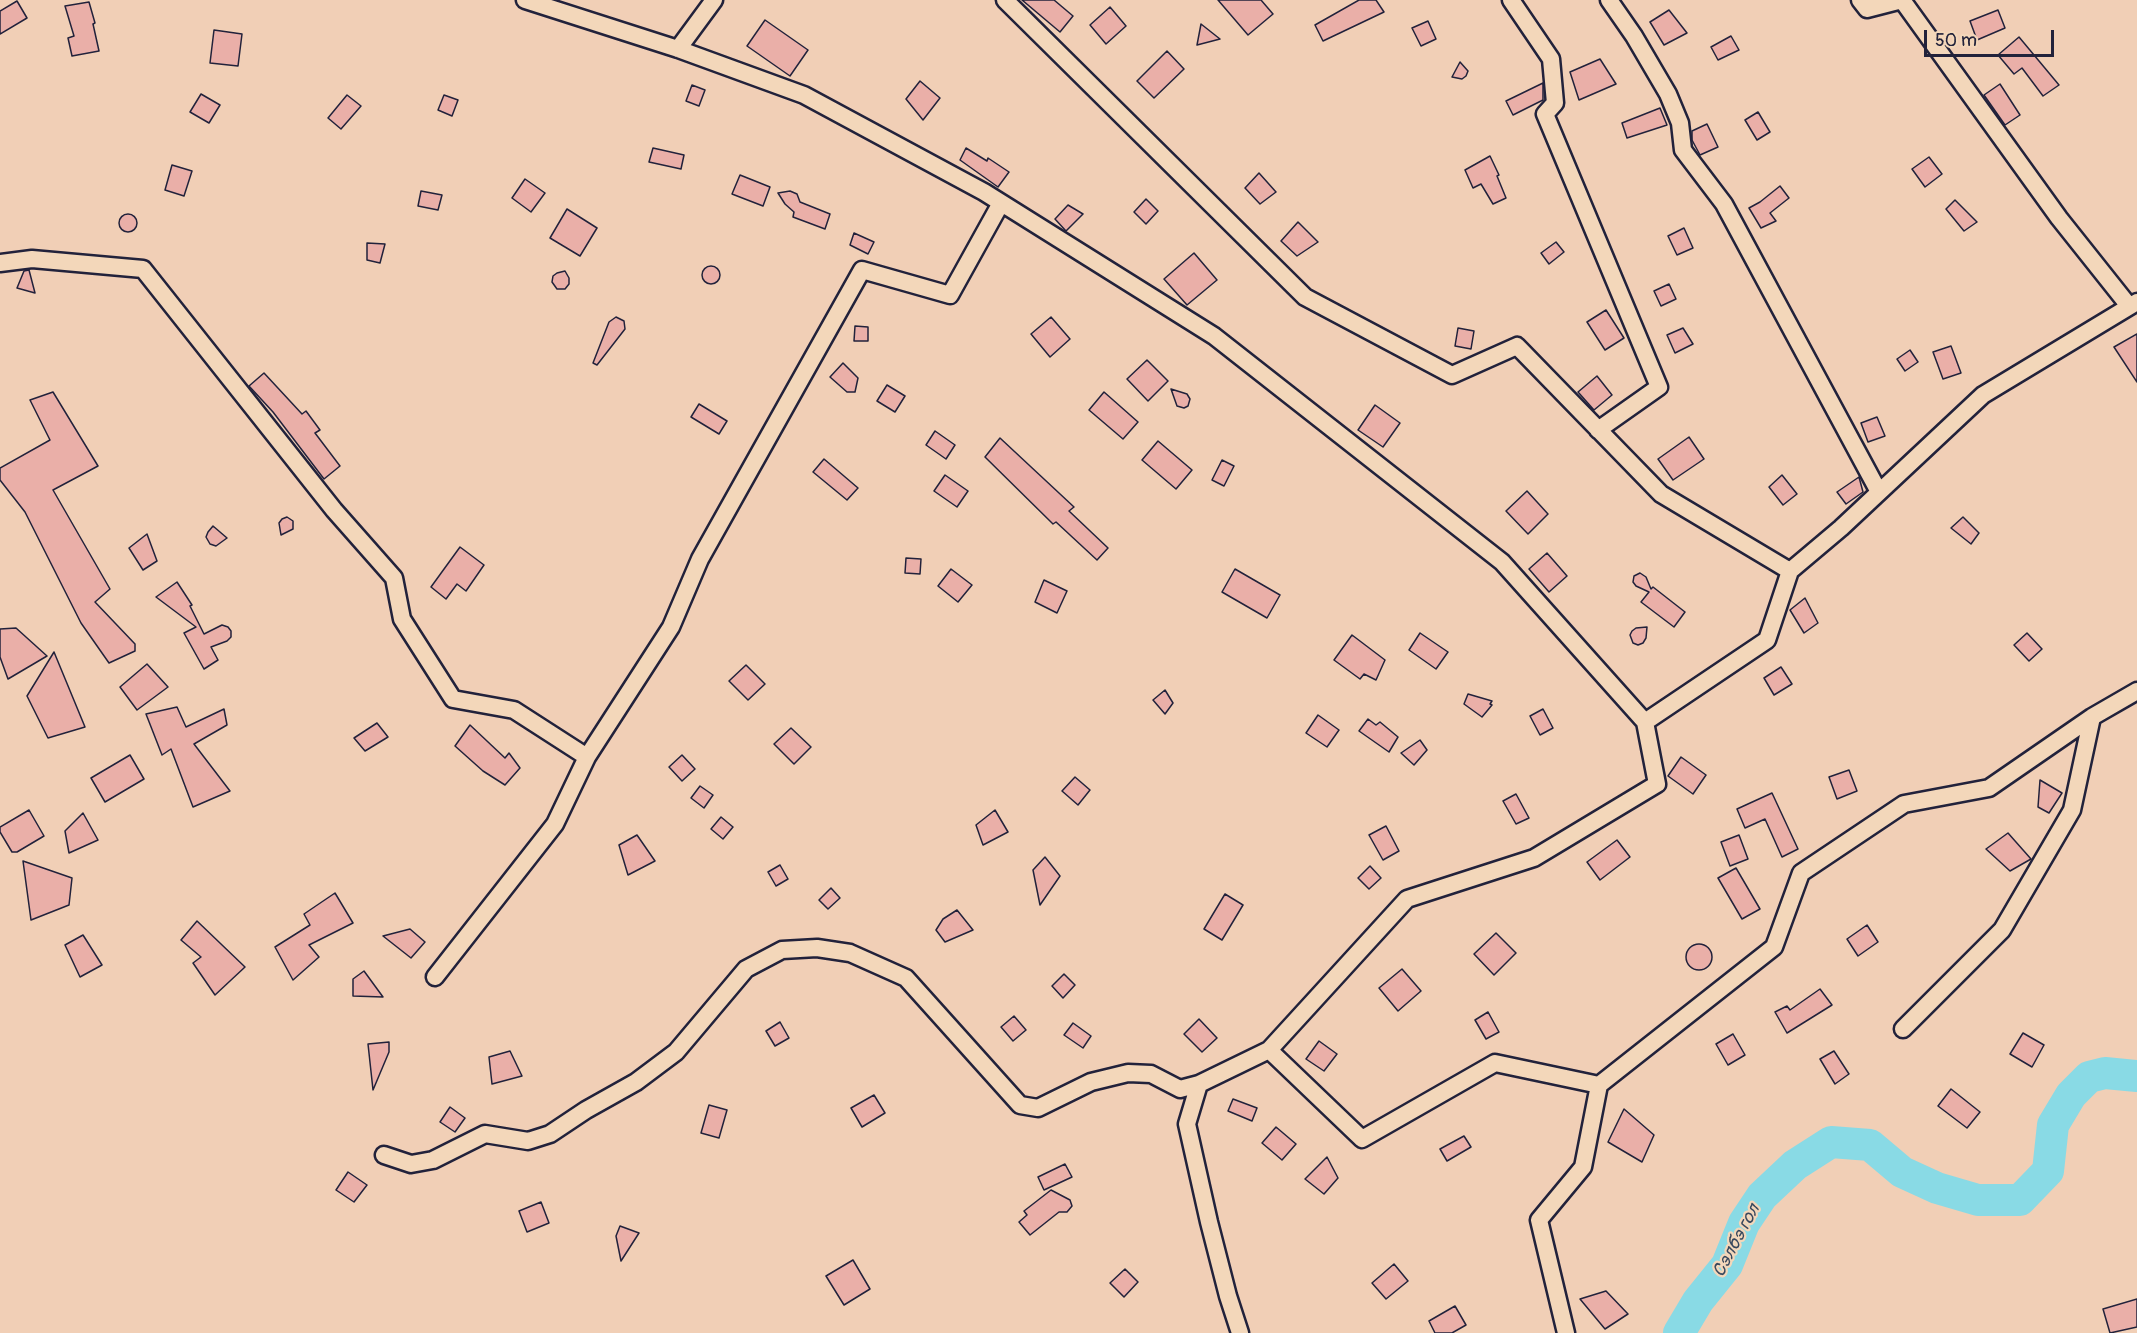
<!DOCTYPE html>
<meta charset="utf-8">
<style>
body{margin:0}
#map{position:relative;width:2137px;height:1333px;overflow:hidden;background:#f1cfb6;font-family:Pangolin,sans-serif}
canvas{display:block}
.scale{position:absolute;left:1924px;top:30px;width:130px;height:27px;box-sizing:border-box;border:3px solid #22223b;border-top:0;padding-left:8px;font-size:18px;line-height:21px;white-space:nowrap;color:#22223b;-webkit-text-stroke:4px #f3d7ba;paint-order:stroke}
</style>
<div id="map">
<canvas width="2137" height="1333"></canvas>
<div class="scale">50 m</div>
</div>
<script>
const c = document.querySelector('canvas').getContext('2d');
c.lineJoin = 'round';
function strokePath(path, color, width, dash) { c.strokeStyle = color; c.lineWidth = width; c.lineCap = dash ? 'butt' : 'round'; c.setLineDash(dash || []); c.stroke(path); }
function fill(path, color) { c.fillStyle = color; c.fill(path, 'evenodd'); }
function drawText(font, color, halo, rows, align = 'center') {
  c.font = font + ' Pangolin,sans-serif'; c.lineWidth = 4.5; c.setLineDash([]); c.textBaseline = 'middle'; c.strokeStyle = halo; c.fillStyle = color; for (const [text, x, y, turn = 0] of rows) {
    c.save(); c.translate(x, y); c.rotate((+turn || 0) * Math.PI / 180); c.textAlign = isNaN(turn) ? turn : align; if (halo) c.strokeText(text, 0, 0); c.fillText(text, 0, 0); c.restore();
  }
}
const river = new Path2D(`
 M1679,1333L1698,1301L1727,1265L1744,1223L1762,1196L1795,1165L1831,1142L1870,1145L1902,1172L1937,1188L1978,1200H2020L2048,1171L2053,1125L2071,1095L2089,1077L2105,1073L2137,1076`);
const building = new Path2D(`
 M1022,0H1054L1073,16L1060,32Z
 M1218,0H1261L1273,14L1248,35Z
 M1359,0H1376L1384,12L1323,41L1315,25Z
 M17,1L27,18L0,34V11Z
 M89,2L95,23L93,24L99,51L72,56L68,38L74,36L65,6Z
 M1110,7L1126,26L1106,44L1090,25Z
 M1669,10L1687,33L1664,45L1650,22Z
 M1998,10L2005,28L1977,40L1970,21Z
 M765,20L808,50L790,76L747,46Z
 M1428,21L1436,39L1421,46L1412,28Z
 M1201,24L1220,39L1197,45Z
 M214,30L242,34L238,66L210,63Z
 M1731,36L1739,50L1718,60L1711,47Z
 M2019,37L2059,85L2043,96L2022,68L2014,74L1998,55Z
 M1167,51L1184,69L1154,98L1137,81Z
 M1600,59L1616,84L1579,100L1570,72Z
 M1460,62L1468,71L1466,76L1462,79L1452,77Z
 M920,81L940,98L923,120L906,99Z
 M1543,83V100L1513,115L1506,101Z
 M2000,84L2020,115L2005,125L1984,95Z
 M692,85L705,90L699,106L686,101Z
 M201,94L220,105L209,123L190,112Z
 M347,95L361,106L341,129L328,118Z
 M444,95L458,100L452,116L438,110Z
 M1660,108L1667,125L1627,138L1622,123Z
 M1758,112L1770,132L1757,140L1745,120Z
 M1707,124L1718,147L1700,155L1692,140V131Z
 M653,148L684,155L681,169L649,162Z
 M966,148L987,161L988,158L1009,172L998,187L960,160Z
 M1490,156L1499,175L1497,176L1506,198L1493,204L1481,184L1473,188L1465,170Z
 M1929,157L1942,174L1925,187L1912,169Z
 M172,165L192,171L184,196L165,190Z
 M1259,173L1276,192L1260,204L1245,188Z
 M740,175L770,187L763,206L732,194Z
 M525,179L545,193L531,212L512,198Z
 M1780,186L1789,198L1770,213L1776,221L1761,228L1749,208L1760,202Z
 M421,191L442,195L438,210L418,206Z
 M790,191L797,194L800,202L830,214L825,229L793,217L794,212L785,204L778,193Z
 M1146,199L1158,211L1146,224L1134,212Z
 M1955,200L1977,222L1964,231L1946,209Z
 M1068,205L1083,214L1066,231L1055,219Z
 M567,209L597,228L580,256L550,238Z
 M119 223a9 9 0 1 1 18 0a9 9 0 1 1-18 0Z
 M1298,222L1318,242L1297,256L1281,241Z
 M1684,228L1693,248L1677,255L1668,236Z
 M854,233L874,242L868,254L850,245Z
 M1556,242L1564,252L1549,264L1541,253Z
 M367,243L385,244L380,263L367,260Z
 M1194,253L1217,280L1187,305L1164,279Z
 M702 275a9 9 0 1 1 18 0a9 9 0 1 1-18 0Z
 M29,270L35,293L17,288L24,271Z
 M565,271L569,278V284L565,289H557L552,282L553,276L557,273Z
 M1669,284L1676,299L1661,306L1654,291Z
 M1606,310L1624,338L1605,350L1587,322Z
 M616,317L624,321L625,329L597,365L593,363L609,322Z
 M1051,317L1070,339L1050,357L1031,334Z
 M855,326L868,327V341H854Z
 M1458,328L1474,331L1471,349L1455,346Z
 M1683,328L1693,344L1675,353L1667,335Z
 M2137,334V382L2114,347Z
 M1951,346L1961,373L1943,379L1933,352Z
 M1910,350L1918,362L1905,371L1897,359Z
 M1147,360L1168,381L1148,401L1127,379Z
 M843,363L858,378L855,392H847L830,377Z
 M264,373L302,414L306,411L320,430L315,433L340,466L324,479L273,412L249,386Z
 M1597,376L1612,395L1594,410L1578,392Z
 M887,385L905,396L895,412L877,401Z
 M1171,389L1187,394L1190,399L1188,406L1184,408L1177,406Z
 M53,392L98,466L53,490L110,589L95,602L135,644V651L109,663L81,623L25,512L0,480V468L50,440L30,400Z
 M1104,392L1138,422L1123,439L1089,410Z
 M699,404L727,421L719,434L691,417Z
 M1375,405L1400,423L1383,447L1358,430Z
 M1877,417L1885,436L1868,442L1861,423Z
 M935,431L955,445L946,459L926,445Z
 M1689,437L1704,459L1673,480L1658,459Z
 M1000,438L1074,507L1069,511L1108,548L1097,560L1056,522L1053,524L985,457Z
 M1158,441L1192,470L1176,489L1142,460Z
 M824,459L858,488L847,500L813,472Z
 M1222,460L1234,466L1224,486L1212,480Z
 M945,475L968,491L957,507L934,491Z
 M1782,475L1797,494L1783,505L1769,487Z
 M1859,477L1863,492L1846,504L1837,492Z
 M1527,491L1548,514L1528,534L1506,511Z
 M287,517L293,521V529L281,535L279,523L282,519Z
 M1963,517L1979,533L1971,544L1951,528Z
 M213,526L227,538L216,546L210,544L206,537L208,532Z
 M147,534L157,561L143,570L129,548Z
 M460,547L484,565L466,591L457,584L446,599L431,587Z
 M1547,553L1567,576L1549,592L1529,569Z
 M906,558L921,559L920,574L905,573Z
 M951,569L972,585L958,602L938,586Z
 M1235,569L1280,595L1267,618L1222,592Z
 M1640,573L1646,577L1651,589L1653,587L1685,612L1674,627L1641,602L1649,592L1636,586L1633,582L1634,576Z
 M1044,580L1067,591L1057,613L1035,602Z
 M177,582L192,605L190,606L204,634L222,625L228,627L231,631V637L227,641L211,647L218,660L204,669L184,633L196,627L156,597Z
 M1805,598L1818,623L1804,633L1790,610Z
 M1647,627L1646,638L1643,643L1638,645L1633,643L1630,635L1632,631L1636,628Z
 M16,628L47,656L8,679L0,657V629Z
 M1420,633L1448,652L1436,669L1409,650Z
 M2027,633L2042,649L2029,661L2014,645Z
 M1352,635L1385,660L1376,680L1364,674L1360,679L1334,660Z
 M54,652L85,727L48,738L27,696Z
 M147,664L168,687L137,710L120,687Z
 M746,665L765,684L748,700L729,681Z
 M1781,667L1792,684L1774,695L1764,678Z
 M1165,690L1173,703L1165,714L1153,700Z
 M1468,694L1492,701L1490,704L1492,705L1482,717L1464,704Z
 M177,707L186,727L224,709L227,725L194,744L230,791L193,807L171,749L162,755L146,714Z
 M1543,709L1553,728L1540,735L1530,716Z
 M1318,715L1339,730L1327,747L1306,733Z
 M1368,719L1376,725L1380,722L1398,737L1389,752L1359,731Z
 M377,723L388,737L365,751L354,738Z
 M470,725L505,758L509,753L520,768L505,785L483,771L455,746Z
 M791,728L811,747L794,764L774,744Z
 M1420,740L1427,750L1414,765L1401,753Z
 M130,755L144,779L105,802L91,778Z
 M682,755L695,769L682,781L669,767Z
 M1681,757L1706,775L1693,794L1668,776Z
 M1849,770L1857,791L1837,799L1829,777Z
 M1075,777L1090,790L1078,805L1062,791Z
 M2040,780L2062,793L2049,813L2038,807Z
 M700,786L713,795L704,808L691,798Z
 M1772,793L1798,849L1782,857L1765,819L1745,828L1737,809Z
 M1516,794L1529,818L1516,824L1503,801Z
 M29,810L44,836L17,852H12L0,832V827Z
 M995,810L1008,832L983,845L976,825Z
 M83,813L98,840L69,853L65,831Z
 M721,817L733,827L723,839L711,829Z
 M1386,826L1399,851L1383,860L1369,835Z
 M2008,833L2031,859L2010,871L1986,849Z
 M637,835L655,861L628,875L619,845Z
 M1739,835L1748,859L1730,866L1721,842Z
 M1617,840L1630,857L1600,880L1587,862Z
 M1045,857L1060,876L1040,905L1033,870Z
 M23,861L72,878L69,905L31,920Z
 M780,865L788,879L776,886L768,872Z
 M1370,866L1381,878L1369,889L1358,878Z
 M1736,868L1760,909L1742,919L1718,878Z
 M831,888L840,898L828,909L819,900Z
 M335,893L353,923L309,945L319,957L293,980L275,947L310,925L304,914Z
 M1225,894L1243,905L1222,940L1204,929Z
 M957,910L973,930L945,942L936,930L943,919Z
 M197,921L245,967L215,995L193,963L201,957L181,940Z
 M1867,925L1878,942L1858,956L1847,939Z
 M410,929L425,942L411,958L383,936Z
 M1496,933L1516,953L1494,975L1474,954Z
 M83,935L102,965L80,977L65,945Z
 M1686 957a13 13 0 1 1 26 0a13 13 0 1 1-26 0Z
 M1402,969L1421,991L1398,1011L1379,988Z
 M364,971L383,997L353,996V979Z
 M1064,974L1075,985L1063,998L1052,986Z
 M1820,989L1832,1005L1787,1033L1775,1012L1787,1006L1790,1010Z
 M1488,1012L1499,1032L1486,1039L1475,1020Z
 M1014,1016L1026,1030L1013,1041L1001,1027Z
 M1199,1019L1217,1038L1202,1052L1184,1034Z
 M780,1022L789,1038L775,1046L766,1031Z
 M1073,1023L1091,1036L1083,1048L1064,1035Z
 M2023,1033L2044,1045L2032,1067L2010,1054Z
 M1733,1034L1745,1055L1728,1065L1716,1044Z
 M1319,1041L1337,1054L1324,1071L1306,1059Z
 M389,1042V1052L373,1090L368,1044Z
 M510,1051L522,1076L492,1084L489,1057Z
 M1834,1051L1849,1074L1835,1084L1820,1059Z
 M1951,1089L1980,1112L1967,1128L1938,1106Z
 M874,1095L885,1113L862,1127L851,1108Z
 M1233,1099L1257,1108L1252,1121L1228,1111Z
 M709,1105L727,1110L719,1138L701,1133Z
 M450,1107L465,1118L455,1132L440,1122Z
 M1624,1109L1654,1135L1642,1162L1608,1142Z
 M1276,1127L1296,1144L1282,1160L1262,1143Z
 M1464,1136L1471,1147L1447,1161L1440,1149Z
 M1327,1157L1338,1178L1324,1194L1305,1179Z
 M1065,1164L1072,1177L1044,1190L1038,1177Z
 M348,1172L367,1185L354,1202L336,1190Z
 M1051,1190L1070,1200L1072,1206L1067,1212H1059L1030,1235L1019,1222L1027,1215L1024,1211Z
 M541,1202L549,1223L527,1232L519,1211Z
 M620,1226L639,1233L621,1261L616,1236Z
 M853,1260L870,1289L844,1305L826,1276Z
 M1394,1264L1408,1281L1386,1299L1372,1283Z
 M1125,1269L1138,1282L1124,1297L1110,1283Z
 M1606,1291L1628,1314L1605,1329L1580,1299Z
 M2137,1299V1327L2110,1333L2103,1309Z
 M1455,1306L1466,1325L1452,1333H1435L1429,1321Z`);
const street = new Path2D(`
 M1005,0L1305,297L1452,375L1517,346L1661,494L1790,571
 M1511,0L1551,59L1555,103L1545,114L1659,387L1598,430
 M1609,0L1634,36L1668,94L1680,123L1683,150L1724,204L1879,492
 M1860,0L1867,9L1902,0L2059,218L2129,306
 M678,49L714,0
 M0,263L32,259L143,269L334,510L394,578L402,619L453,699L514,710L587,757L555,824L435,977
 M1645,722L1767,640L1790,571L1841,528L1983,395L2137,302
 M587,757L671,627L700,559L862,270L950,295L1001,203
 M1903,1029L2002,930L2072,810L2092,717
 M1269,1050L1362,1139L1495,1063L1599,1085L1774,947L1801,873L1904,804L1989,788L2092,717L2137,691
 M1199,1084L1187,1124L1209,1222L1228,1296L1240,1333
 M384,1155L411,1164L433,1160L485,1134L528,1141L550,1134L586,1110L636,1082L676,1052L746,969L782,950L817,948L850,953L906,978L1020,1105L1038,1108L1091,1082L1128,1073L1151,1074L1180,1089L1199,1084L1269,1050L1407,899L1534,858L1657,784L1645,722L1502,562L1214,336L984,192L804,95L678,49L525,0
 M1566,1333L1539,1220L1583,1167L1599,1085`);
const waterNames = [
 ["Сэлбэ гол",1737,1241,-62]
];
strokePath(river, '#89dae5', 32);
fill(building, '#eaafa8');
strokePath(building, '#22223b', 1.5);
strokePath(street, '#22223b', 21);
strokePath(street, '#f3d7ba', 16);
drawText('italic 18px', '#37475d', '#f3d7ba', waterNames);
</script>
